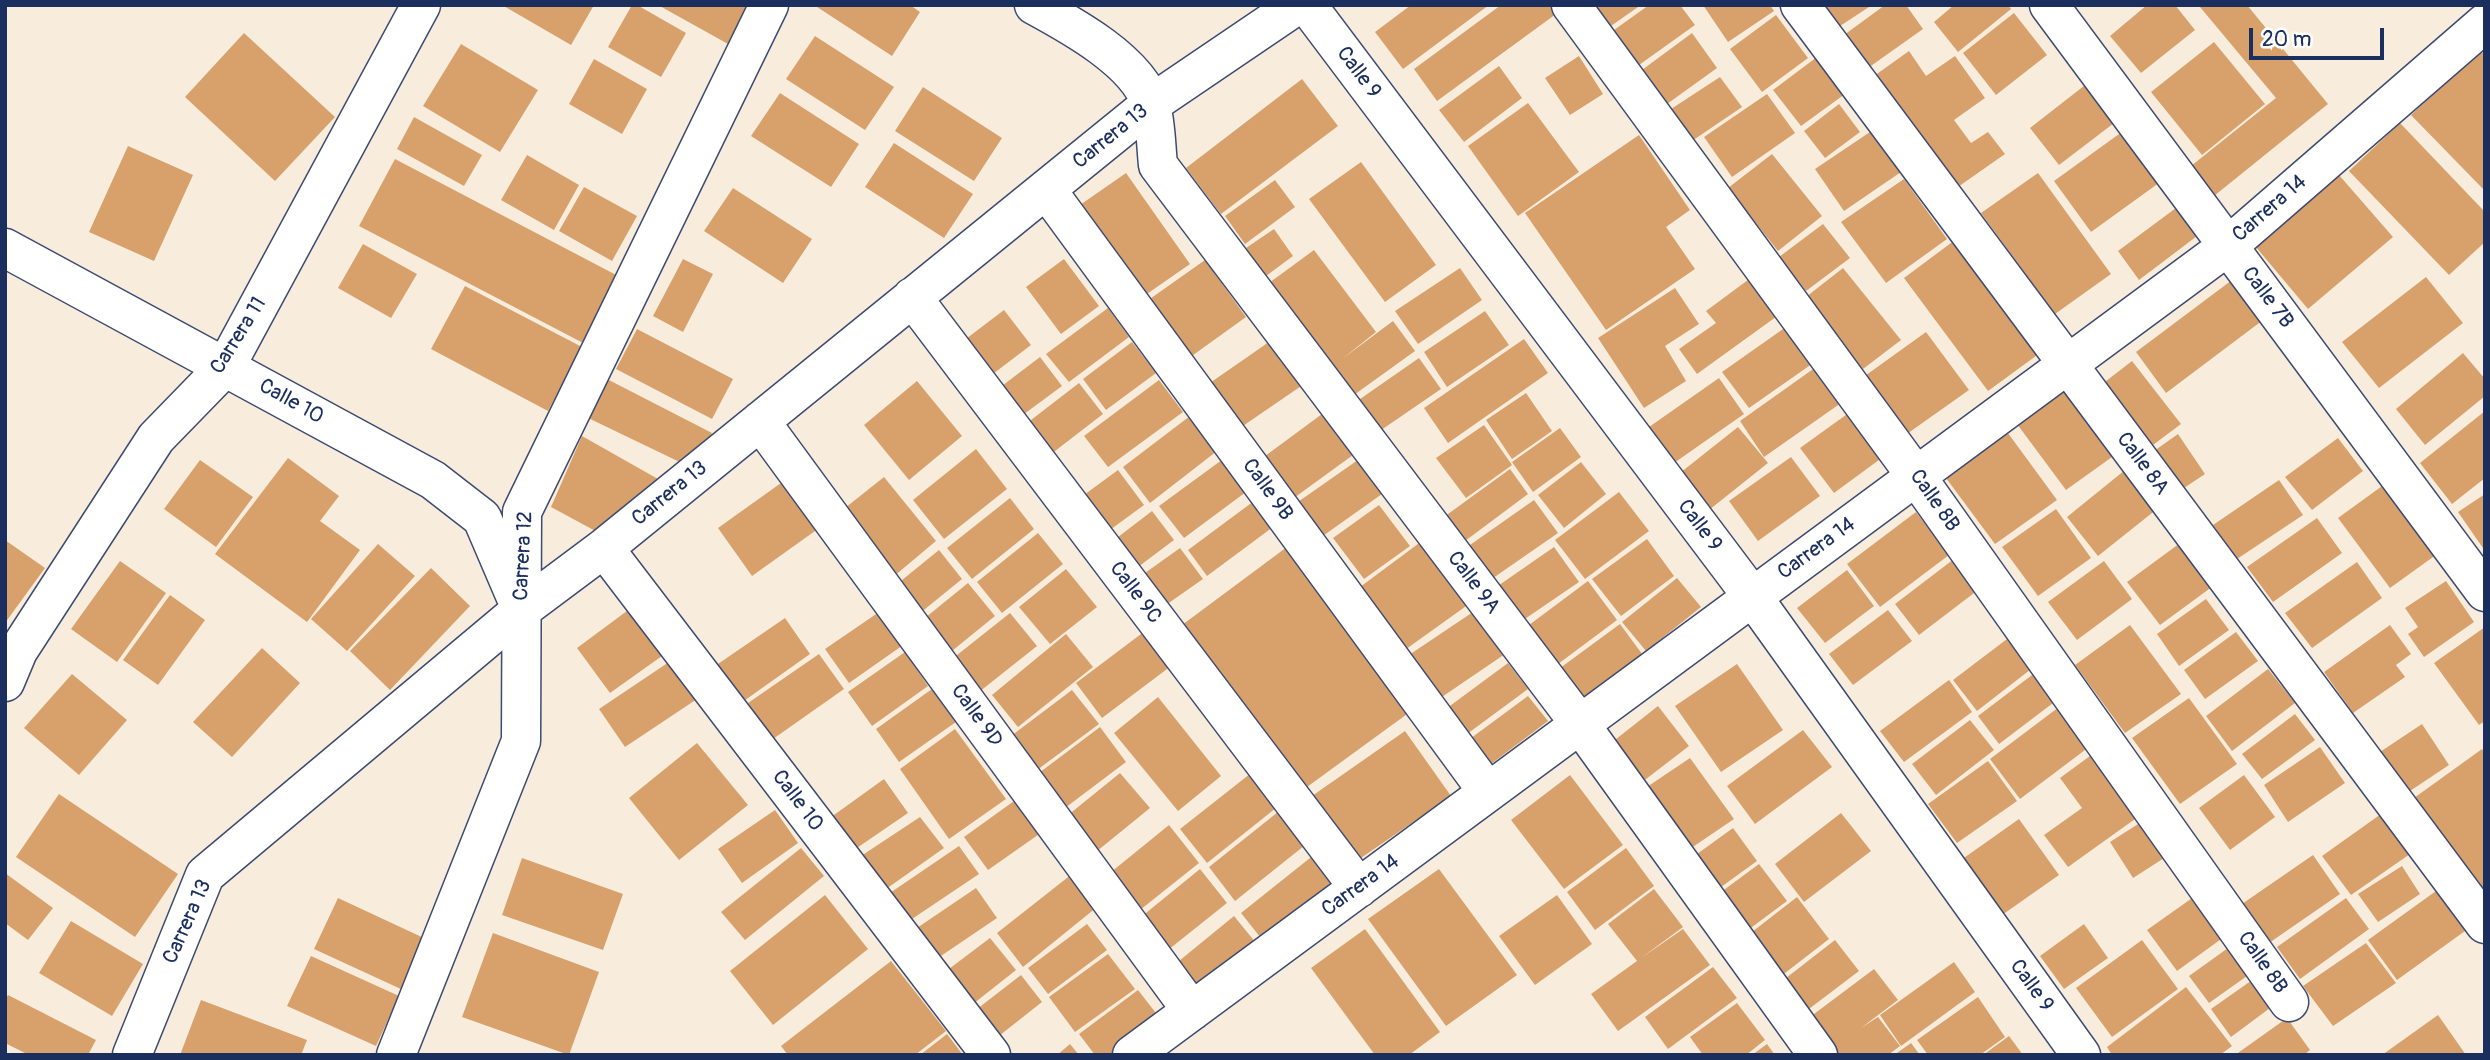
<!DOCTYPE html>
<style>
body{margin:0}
#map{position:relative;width:2490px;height:1060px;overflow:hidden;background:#f8ecdc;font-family:Pangolin,sans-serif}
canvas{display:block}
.frame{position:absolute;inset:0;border:7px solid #1b2f5e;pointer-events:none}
.scale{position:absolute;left:2249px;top:28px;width:135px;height:32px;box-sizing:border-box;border:4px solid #1b2f5e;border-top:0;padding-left:9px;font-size:21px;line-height:24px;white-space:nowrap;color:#1b2f5e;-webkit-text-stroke:5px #fff;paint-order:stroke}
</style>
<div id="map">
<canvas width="2490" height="1060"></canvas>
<div class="frame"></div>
<div class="scale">20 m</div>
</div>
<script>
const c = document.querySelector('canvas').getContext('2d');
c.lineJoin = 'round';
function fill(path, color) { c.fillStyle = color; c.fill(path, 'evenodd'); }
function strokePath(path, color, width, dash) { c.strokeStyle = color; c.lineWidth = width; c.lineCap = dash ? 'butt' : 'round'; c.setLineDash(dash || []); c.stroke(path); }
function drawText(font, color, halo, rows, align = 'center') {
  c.font = font + ' Pangolin,sans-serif'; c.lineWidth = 5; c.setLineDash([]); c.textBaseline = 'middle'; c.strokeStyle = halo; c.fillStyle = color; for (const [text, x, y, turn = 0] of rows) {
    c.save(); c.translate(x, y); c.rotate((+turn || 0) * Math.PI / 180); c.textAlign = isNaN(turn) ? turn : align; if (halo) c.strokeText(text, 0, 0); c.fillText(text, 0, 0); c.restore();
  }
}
const building = new Path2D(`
 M502,5H594L571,45Z
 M632,5H637L686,33L661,77L608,47Z
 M658,5H750L728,44Z
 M814,5H910L920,12L892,56Z
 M1411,5H1489L1403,69L1375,32Z
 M1501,5H1550L1556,14L1437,101L1414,69Z
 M1592,5H1641L1608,28Z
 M1649,5H1680L1695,25L1639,65L1614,30Z
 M1703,5H1770L1774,11L1728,42Z
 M1822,5H1872L1837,28Z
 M1885,5H1906L1923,29L1868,68L1844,35Z
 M1954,5H2008L2011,9L1958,52L1934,22Z
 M2147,5H2175L2195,30L2141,73L2110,36Z
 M2202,5H2247L2328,104L2214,196L2191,166L2276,98L2200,7Z
 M2014,13L2047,55L1996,95L1963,53Z
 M1776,15L1808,58L1762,92L1730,49Z
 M244,33L335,117L275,181L185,97Z
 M1692,33L1717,68L1667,104L1642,70Z
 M815,36L894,87L865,130L786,79Z
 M2214,42L2265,104L2202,155L2151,92Z
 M461,44L538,90L500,152L423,106Z
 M2479,50L2485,55V191L2411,115Z
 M1909,51L1926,76L1955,56L1985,98L1954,120L1971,143L1988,132L2005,154L1955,189L1874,76Z
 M1579,56L1603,94L1570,115L1545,78Z
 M1817,57L1845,94L1801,126L1773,90Z
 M594,59L647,89L622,134L569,104Z
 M1499,66L1522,98L1464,142L1439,110Z
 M1720,77L1742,107L1689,143L1668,111Z
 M1302,79L1338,126L1221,214L1186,168Z
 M2089,82L2118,120L2059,165L2030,128Z
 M923,87L1002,138L974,181L895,131Z
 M780,93L859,144L831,187L751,136Z
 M1767,94L1795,133L1732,177L1704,137Z
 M1528,103L1579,172L1518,216L1468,146Z
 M1839,104L1860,132L1825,158L1804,131Z
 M414,117L482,155L464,186L397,149Z
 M2400,123L2485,212V242L2449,275L2349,171Z
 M2126,129L2163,180L2091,232L2054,181Z
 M1873,130L1901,172L1844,211L1815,169Z
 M1639,135L1690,210L1666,227L1695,269L1606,330L1525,213Z
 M894,143L973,194L944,238L865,187Z
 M128,146L193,175L154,261L89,232Z
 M1772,154L1822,216L1778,251L1728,188Z
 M527,155L579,185L554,230L501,200Z
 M395,159L620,277L585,344L359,226Z
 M1361,162L1436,265L1385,302L1309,199Z
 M1126,173L1190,264L1144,296L1080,205Z
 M2038,173L2111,274L2055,314L1981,213Z
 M2339,175L2393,237L2308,309L2255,246Z
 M1904,179L1947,239L1886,283L1841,222Z
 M1275,180L1295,207L1245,244L1225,216Z
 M584,187L637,216L612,261L559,231Z
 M733,188L812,239L783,283L704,231Z
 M2180,205L2201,233L2139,280L2118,251Z
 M1823,224L1850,258L1806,291L1779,257Z
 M1274,229L1293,256L1266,276L1246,248Z
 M1955,240L2040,353L1988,391L1904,278Z
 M363,244L417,274L391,318L338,288Z
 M1314,250L1376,332L1342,359L1393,321L1415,351L1347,400L1269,283Z
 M683,259L713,274L683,332L653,316Z
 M1064,259L1099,306L1061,334L1026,287Z
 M1205,260L1246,317L1189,358L1147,301Z
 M1460,268L1482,300L1418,344L1395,311Z
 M1843,268L1901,340L1863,369L1806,297Z
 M1752,277L1780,314L1697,374L1679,349L1716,323L1706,311Z
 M2236,277L2267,317L2166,393L2136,352Z
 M2426,277L2463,323L2379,388L2342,342Z
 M465,286L582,347L548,411L431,349Z
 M1675,288L1699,324L1665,346L1686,381L1644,408L1598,338Z
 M1108,308L1129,337L1069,382L1046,354Z
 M1004,310L1031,345L981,383L954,348Z
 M1485,311L1509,345L1447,387L1424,352Z
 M1793,322L1819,359L1749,408L1722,372Z
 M637,329L733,379L712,419L616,369Z
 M1926,332L1969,390L1904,436L1862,378Z
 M1279,335L1310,380L1237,430L1207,385Z
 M1524,339L1548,373L1448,443L1424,408Z
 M1132,342L1156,373L1106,410L1083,379Z
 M2463,353L2485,379V396L2425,445L2396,409Z
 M1040,357L1062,386L1012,423L990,395Z
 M1419,358L1441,389L1371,437L1350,406Z
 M2132,361L2181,424L2149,448L2101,385Z
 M1816,367L1841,403L1764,457L1740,421Z
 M605,378L712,433L690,467L584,416Z
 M1719,378L1744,414L1674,463L1649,427Z
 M1159,380L1183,412L1108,467L1084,436Z
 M917,381L962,436L909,480L864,425Z
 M2068,381L2119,452L2066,490L2014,420Z
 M1079,383L1103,414L1046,458L1022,427Z
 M1526,393L1552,431L1512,459L1486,420Z
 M2485,411V478L2452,504L2420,463Z
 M1850,412L1883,457L1834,493L1800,448Z
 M1322,414L1353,455L1287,503L1257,462Z
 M1190,416L1217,451L1150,503L1123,467Z
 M1484,425L1512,465L1466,498L1436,458Z
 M1738,427L1768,463L1709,510L1680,473Z
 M1560,428L1581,457L1533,492L1512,462Z
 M2005,429L2057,500L1995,544L1943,474Z
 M2178,434L2205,474L2181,490L2154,451Z
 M582,436L658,479L601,534L551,507Z
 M2338,438L2363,471L2312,510L2285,477Z
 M976,449L1007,489L944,539L913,500Z
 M1230,454L1254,486L1184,538L1159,506Z
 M1365,455L1389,489L1320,538L1295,504Z
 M1791,457L1820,496L1758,541L1729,501Z
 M288,458L339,496L320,521L360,550L307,622L215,554Z
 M200,460L253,497L216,547L164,509Z
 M1581,462L1606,494L1564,528L1538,495Z
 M1510,469L1528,494L1457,547L1437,522Z
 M1118,470L1144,505L1099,538L1073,503Z
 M2125,470L2157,509L2098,556L2067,517Z
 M884,477L936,541L893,577L840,512Z
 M788,478L822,526L752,576L718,528Z
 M2279,480L2303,515L2237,559L2213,525Z
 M2389,481L2440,552L2390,588L2338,518Z
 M1619,492L1649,531L1585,579L1555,540Z
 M2485,494V551L2458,512Z
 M1010,498L1034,529L972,579L947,548Z
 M1534,500L1558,533L1483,585L1460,552Z
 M1254,501L1273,527L1207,576L1188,550Z
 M1379,505L1410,546L1364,579L1333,538Z
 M2056,509L2091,558L2038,596L2002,547Z
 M1152,511L1174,540L1126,576L1105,547Z
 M1916,512L1949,555L1880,607L1847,564Z
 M2317,518L2342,553L2273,602L2247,567Z
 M1038,533L1063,564L1002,613L977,582Z
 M2187,538L2220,581L2160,625L2127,582Z
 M1647,539L1674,576L1621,616L1592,579Z
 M5,540L45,568L5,623Z
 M1422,541L1469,604L1402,652L1356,590Z
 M378,544L415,576L347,651L311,619Z
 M1291,544L1414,709L1296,795L1174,631Z
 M1554,547L1579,582L1516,625L1492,590Z
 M1180,548L1203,579L1153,614L1131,583Z
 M939,550L962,579L914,618L891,589Z
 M1954,559L1978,590L1919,635L1895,604Z
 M120,561L166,593L117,662L71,629Z
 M2104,561L2132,599L2077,640L2048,602Z
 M2357,562L2382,598L2312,648L2285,613Z
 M431,568L470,606L390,690L350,651Z
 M1066,569L1097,607L1050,644L1019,607Z
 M1847,570L1874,606L1825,643L1797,608Z
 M1677,578L1701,607L1646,651L1622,622Z
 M1588,581L1617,620L1554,667L1525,628Z
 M2446,581L2474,622L2424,657L2408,634L2418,627L2405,608Z
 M968,583L995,616L947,655L920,622Z
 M170,595L205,620L158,685L123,660Z
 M2206,599L2229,630L2179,666L2157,634Z
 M635,605L669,651L610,693L577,648Z
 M1479,608L1508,652L1433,703L1403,659Z
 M882,610L906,643L849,683L825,649Z
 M1888,610L1912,641L1853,685L1829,654Z
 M1010,613L1037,646L974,696L947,663Z
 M785,618L810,654L741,703L715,666Z
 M1620,624L1648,662L1581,712L1552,674Z
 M2130,625L2181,694L2125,733L2075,665Z
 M2390,625L2411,654L2396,665L2405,677L2353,713L2324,672Z
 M2485,627V721L2479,725L2434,663Z
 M1145,631L1171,666L1102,718L1076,683Z
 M2236,632L2258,661L2205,699L2184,670Z
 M1066,634L1093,667L1018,727L992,695Z
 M2011,636L2035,666L1977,711L1953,680Z
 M262,648L300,683L232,757L193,722Z
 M905,652L928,686L872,726L848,692Z
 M819,654L844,689L773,739L748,703Z
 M672,660L697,699L625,747L599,709Z
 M1508,663L1528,689L1463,737L1443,711Z
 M1737,664L1783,730L1721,772L1675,706Z
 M2268,669L2295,703L2232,751L2206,716Z
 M2036,672L2057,700L1999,744L1978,716Z
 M72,674L127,720L79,775L24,728Z
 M1949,680L1972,712L1904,762L1880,731Z
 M932,689L956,722L899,762L876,729Z
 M1072,690L1099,724L1029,776L1003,742Z
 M1528,696L1548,721L1483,770L1463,744Z
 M1158,697L1221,776L1178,811L1114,733Z
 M2189,698L2237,764L2180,804L2132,738Z
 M1658,706L1689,746L1637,786L1606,747Z
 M2059,707L2089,747L2020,799L1990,759Z
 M2295,714L2315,740L2262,779L2242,754Z
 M1970,720L1994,750L1936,795L1912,764Z
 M2422,724L2449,765L2407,793L2380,752Z
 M1100,727L1126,762L1057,814L1031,779Z
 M955,729L1006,799L949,839L900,769Z
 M1803,730L1832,767L1755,824L1727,786Z
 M1405,731L1451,796L1358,860L1312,796Z
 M697,743L748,805L679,860L629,798Z
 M2320,747L2345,783L2288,822L2264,785Z
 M2482,749L2485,753V894L2414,798Z
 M2094,753L2142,814L2068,867L2044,835L2082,808L2060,778Z
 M1690,758L1734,819L1681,855L1638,793Z
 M1988,761L2017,801L1957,843L1928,804Z
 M1255,770L1281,804L1207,863L1180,829Z
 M1120,773L1150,808L1091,856L1062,820Z
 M1570,775L1623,845L1564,889L1511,820Z
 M2244,775L2275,817L2230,850L2199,808Z
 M884,779L908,813L851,852L827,820Z
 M59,794L178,874L135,937L16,857Z
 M1021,796L1045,830L988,870L964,837Z
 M1283,808L1309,842L1235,901L1209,867Z
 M775,810L798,843L742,883L718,849Z
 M1841,813L1871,851L1804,902L1775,864Z
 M2381,814L2410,854L2351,895L2322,856Z
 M920,817L944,848L879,894L855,860Z
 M2149,817L2172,853L2133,878L2110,842Z
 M2019,819L2059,875L2002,915L1961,860Z
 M1169,825L1199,863L1135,914L1105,877Z
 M1733,828L1757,861L1710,895L1686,862Z
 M959,846L979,874L906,923L887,895Z
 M801,848L824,876L745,940L721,912Z
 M1626,848L1654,886L1595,930L1567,892Z
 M1315,854L1338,882L1264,942L1241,913Z
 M2313,855L2340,894L2269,943L2242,904Z
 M522,858L623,894L603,950L502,915Z
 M1759,864L1787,901L1740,936L1713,898Z
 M2402,866L2420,894L2378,922L2358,894Z
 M1200,869L1227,903L1168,950L1141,917Z
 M1439,869L1517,975L1446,1026L1368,919Z
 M5,873L53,908L28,940L5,923Z
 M1072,874L1097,907L1023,967L997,933Z
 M976,888L997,918L932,962L911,932Z
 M1654,889L1683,927L1641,958L1683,929L1710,965L1618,1031L1591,994L1637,961L1608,924Z
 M2436,891L2465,931L2397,980L2368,940Z
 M825,895L868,949L773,1025L730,971Z
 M1557,895L1592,944L1535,985L1499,936Z
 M2195,896L2224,937L2177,971L2147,930Z
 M1797,897L1829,939L1776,980L1743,939Z
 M338,898L426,939L403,990L314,949Z
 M2346,898L2369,929L2300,979L2277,947Z
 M1234,916L1256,943L1189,997L1168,970Z
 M71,921L143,964L112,1016L39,973Z
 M1087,924L1107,950L1048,994L1028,968Z
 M2084,924L2108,958L2064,989L2040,956Z
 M1365,929L1440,1032L1409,1055H1375L1311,968Z
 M493,933L599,972L569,1055L462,1017Z
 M990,938L1016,970L968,1008L941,975Z
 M1835,940L1859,971L1801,1015L1777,985Z
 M2142,940L2178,989L2112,1037L2076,988Z
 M2366,943L2396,983L2333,1026L2303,986Z
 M2228,948L2247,976L2209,1003L2189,976Z
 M1108,954L1135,989L1075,1032L1049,997Z
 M311,956L399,996L376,1046L287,1006Z
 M891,961L946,1031L915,1055H788L781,1046Z
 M1954,962L1975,992L1901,1046L1880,1015Z
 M1713,967L1737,998L1668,1049L1645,1017Z
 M1874,969L1898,1000L1861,1028L1878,1017L1900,1046L1888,1055H1825L1806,1020Z
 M1021,975L1042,1002L990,1043L968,1016Z
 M2255,978L2274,1005L2231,1037L2211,1009Z
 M2186,987L2232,1046L2220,1055H2112L2107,1047Z
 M1138,990L1166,1026L1128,1055H1095L1079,1034Z
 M8,995L96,1040L88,1055H29L5,1043V1000Z
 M1978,997L2005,1037L1980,1055H1928L1917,1040Z
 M201,1000L307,1040L301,1055H180Z
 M1737,1003L1765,1040L1746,1055H1703L1690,1037Z
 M2438,1015L2466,1055H2382Z
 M2287,1018L2310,1050L2304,1055H2235Z
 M947,1034L963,1055H920Z
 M2009,1036L2023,1055H1983Z
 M1911,1043L1920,1055H1894Z
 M1070,1044L1079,1055H1057Z
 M1767,1044L1775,1055H1752Z`);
const minor = new Path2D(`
 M1034,5C1071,25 1139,62 1151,105C1156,124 1156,146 1158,165L1580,724L1818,1055
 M1307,5L1752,596L2081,1055
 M1571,5L1916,476L2289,1002
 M1800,5L2485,924
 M2049,5L2485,592
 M1046,189L1488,792
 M5,248L433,480L482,518L515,595
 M912,297L1359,888
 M760,421L1192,1011
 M604,548L991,1055
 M5,682L18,651L156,438L226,366L421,5
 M132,1055L205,875L521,610L604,548L1151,104L1297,5
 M396,1055L521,741L522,512L769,5
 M1132,1055L2228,246L2485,23`);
const streetNames = [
 ["Calle 9",1358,73,53],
 ["Carrera 13",1111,137,-39],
 ["Carrera 14",2270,209,-41],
 ["Calle 7B",2267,298,53],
 ["Carrera 11",239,336,-58],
 ["Calle 10",291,402,29],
 ["Calle 8A",2142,464,53],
 ["Calle 9B",1267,490,54],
 ["Carrera 13",670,494,-39],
 ["Calle 8B",1934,501,55],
 ["Calle 9",1699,526,53],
 ["Carrera 14",1817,549,-36],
 ["Carrera 12",524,556,-87],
 ["Calle 9A",1473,583,53],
 ["Calle 9C",1135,593,53],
 ["Calle 9D",976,716,54],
 ["Calle 10",797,801,53],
 ["Carrera 14",1361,886,-36],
 ["Carrera 13",188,922,-66],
 ["Calle 8B",2262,963,55],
 ["Calle 9",2031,986,54]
];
fill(building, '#d8a16b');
strokePath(minor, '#3c4b71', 41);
strokePath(minor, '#fff', 38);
drawText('21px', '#1b2f5e', '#fff', streetNames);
</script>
